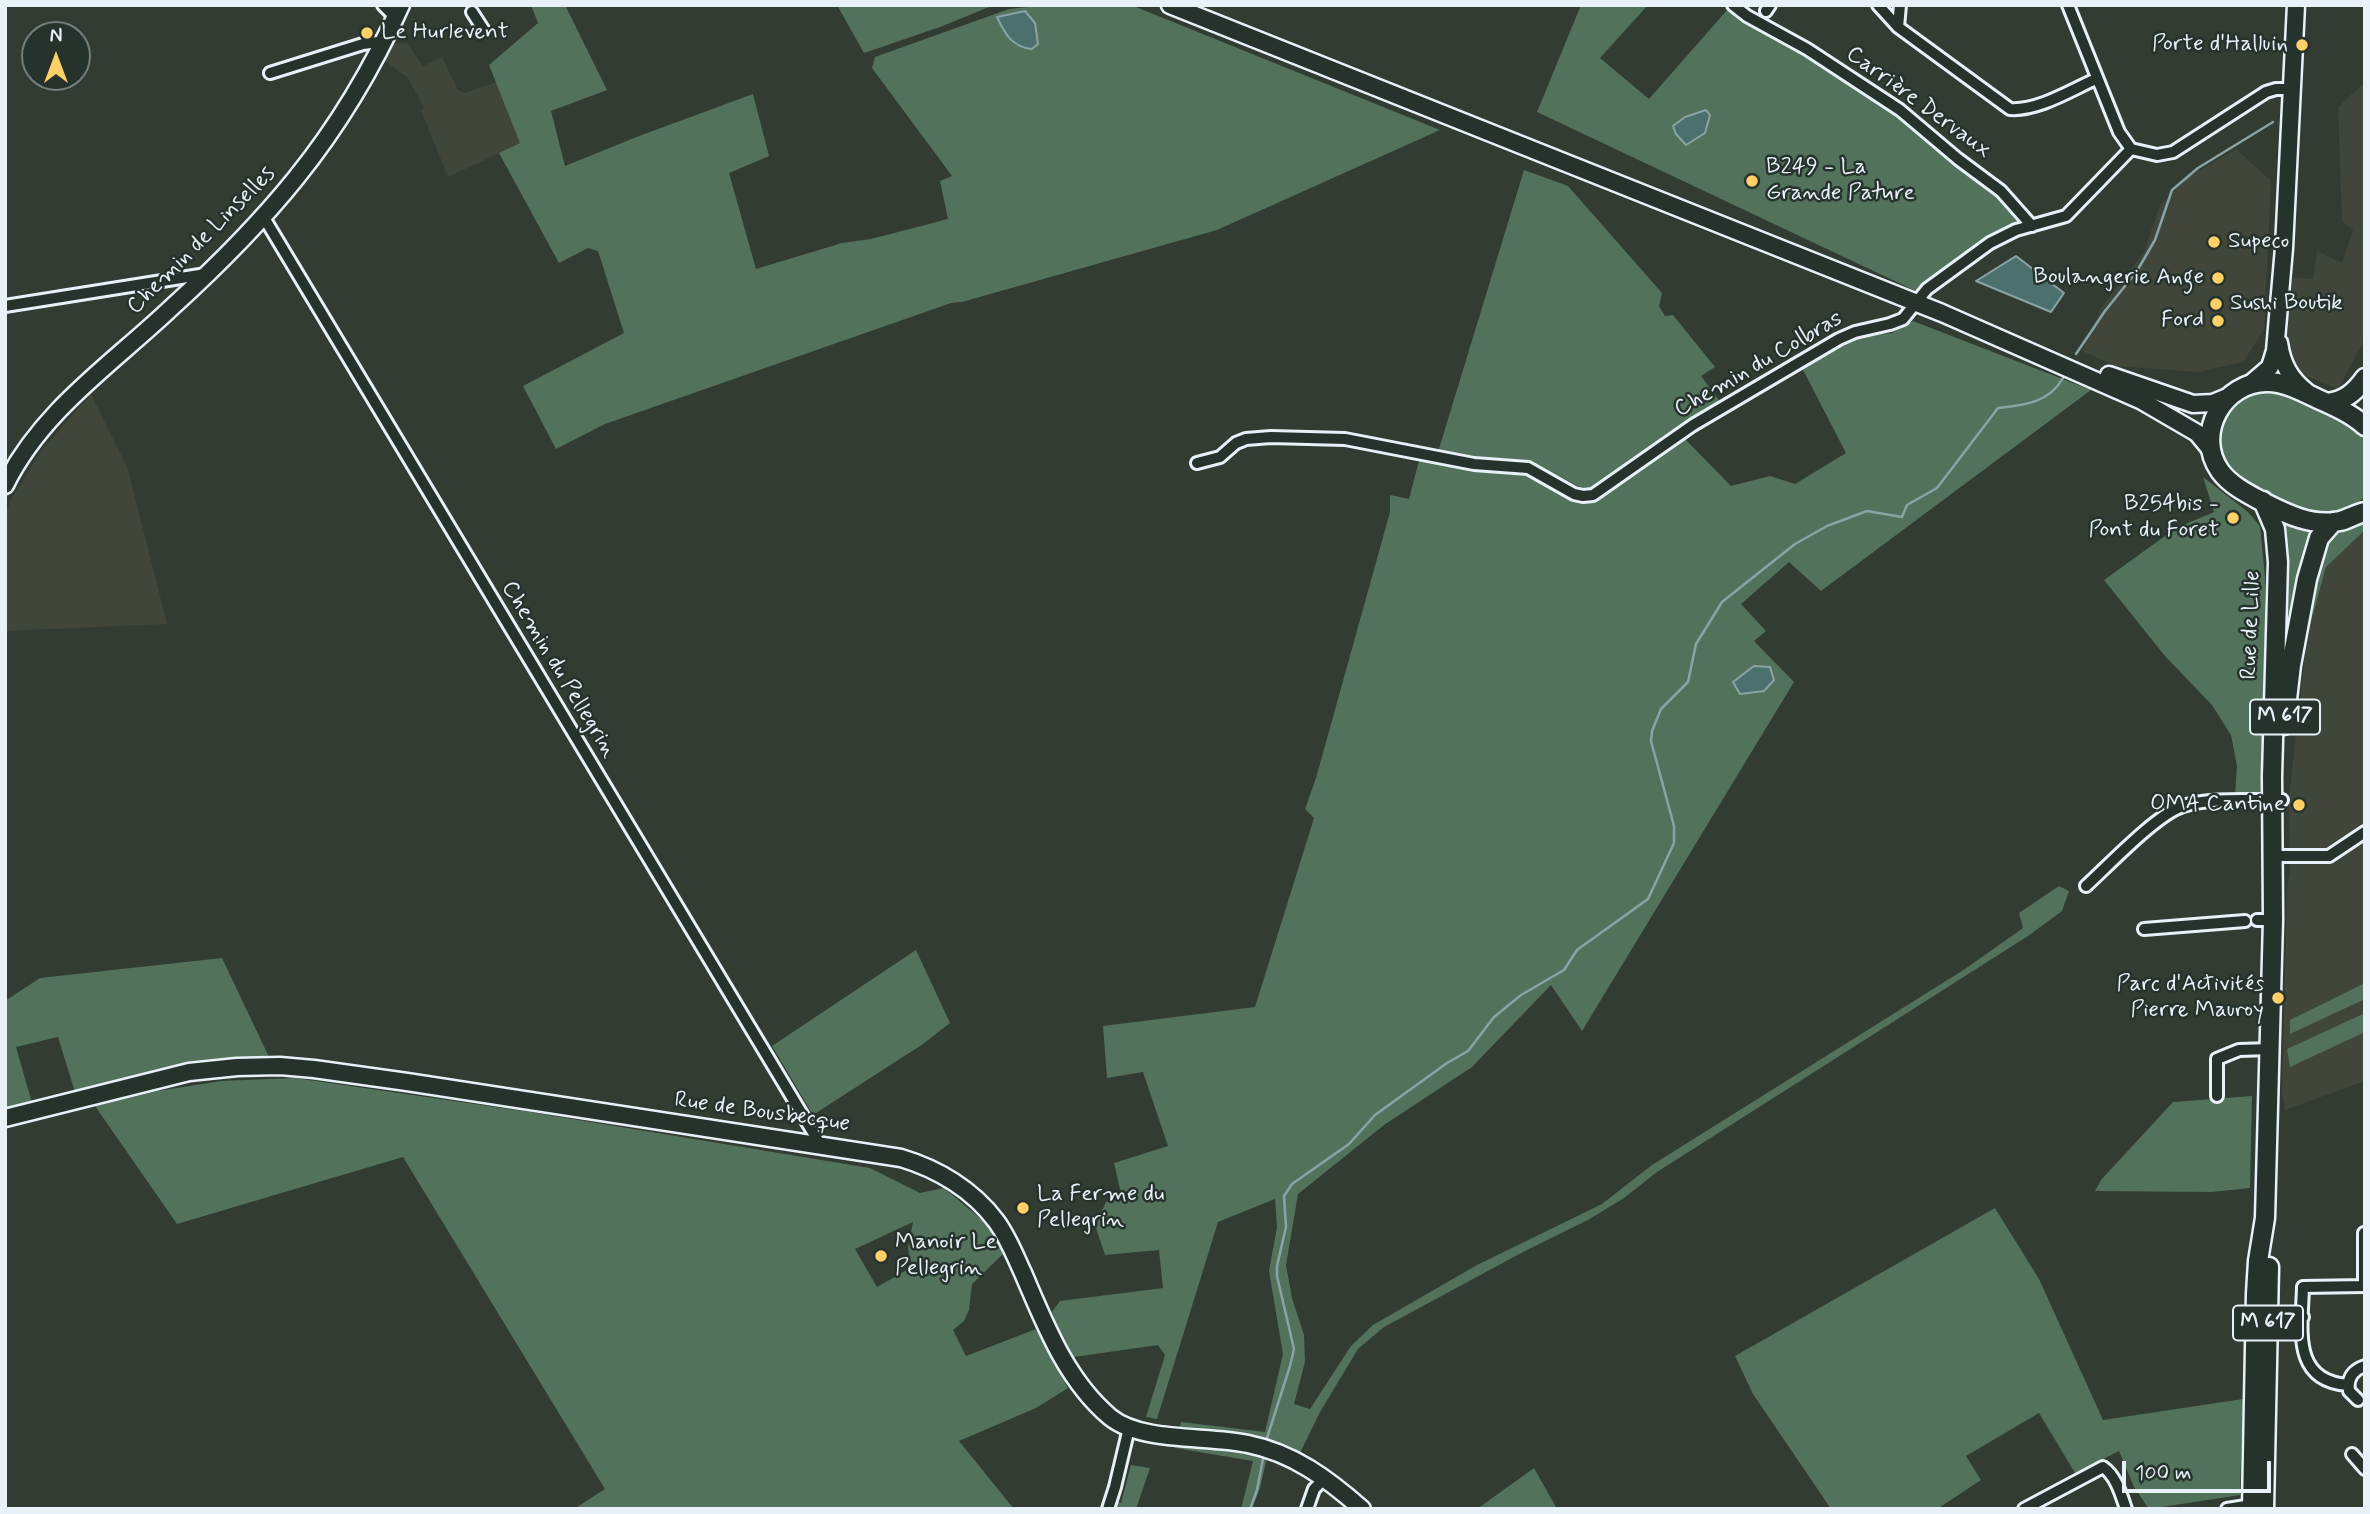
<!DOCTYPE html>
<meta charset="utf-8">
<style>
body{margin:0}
#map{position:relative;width:2370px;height:1514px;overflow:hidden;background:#323c33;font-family:Mynerve,sans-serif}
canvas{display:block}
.frame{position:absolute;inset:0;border:7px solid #e8f1f8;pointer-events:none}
.north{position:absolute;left:21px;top:21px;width:70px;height:70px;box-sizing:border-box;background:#26332d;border:2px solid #747f7e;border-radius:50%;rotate:0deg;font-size:19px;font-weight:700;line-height:28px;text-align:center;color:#e8f1f8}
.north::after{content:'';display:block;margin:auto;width:24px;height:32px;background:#ffd166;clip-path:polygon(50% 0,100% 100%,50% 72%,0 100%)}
.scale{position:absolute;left:2122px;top:1461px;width:149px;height:32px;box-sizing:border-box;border:4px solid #e8f1f8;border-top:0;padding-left:9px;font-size:21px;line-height:24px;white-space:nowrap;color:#e8f1f8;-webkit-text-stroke:5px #26332d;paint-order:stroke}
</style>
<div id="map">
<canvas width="2370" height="1514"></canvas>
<div class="frame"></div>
<div class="north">N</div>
<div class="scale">100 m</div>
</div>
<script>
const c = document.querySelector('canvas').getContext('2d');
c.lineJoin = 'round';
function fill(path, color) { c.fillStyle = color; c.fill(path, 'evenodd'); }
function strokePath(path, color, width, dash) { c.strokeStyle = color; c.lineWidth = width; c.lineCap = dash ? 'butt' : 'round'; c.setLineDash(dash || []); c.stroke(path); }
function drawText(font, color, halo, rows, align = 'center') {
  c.font = font + ' Mynerve,sans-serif'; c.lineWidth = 5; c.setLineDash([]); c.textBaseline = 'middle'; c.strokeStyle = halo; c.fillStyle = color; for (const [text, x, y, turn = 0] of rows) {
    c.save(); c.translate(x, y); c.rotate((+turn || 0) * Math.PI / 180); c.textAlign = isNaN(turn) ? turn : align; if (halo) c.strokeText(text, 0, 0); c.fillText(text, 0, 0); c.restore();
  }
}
const built = new Path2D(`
 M407,43L423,66L442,57L458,90L465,93L496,82L521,143L448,177L421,110L424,108L408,78L381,58L389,44Z
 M2365,82V339L2338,389L2289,369L2284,342L2293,277L2313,279L2317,251L2342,263L2353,230L2342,221L2338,107Z
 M2236,149L2271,181L2264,330L2243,362L2199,372L2115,366L2082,351L2102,307L2144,252L2160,205L2188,177Z
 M91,394L128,469L167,624L5,631V515L11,500L41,451Z
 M2365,530V1081L2285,1110L2282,1093L2287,890L2290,872L2289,798L2307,636L2326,567Z`);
const green = new Path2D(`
 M531,5H565L607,90L551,111L565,166L639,136L753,94L769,156L729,173L756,269L842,243L871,239L948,219L940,181L952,176L872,68L875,57L1009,9L1046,5H1131L1440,130L1217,230L962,302L951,303L605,424L556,449L523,386L624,333L598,251L588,248L559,263L499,153L520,143L489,65L538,23Z
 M837,5H994L940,27L864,53Z
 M1581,5H1648L1600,58L1649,99L1728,9C1833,68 1938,134 2023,221C1984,238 1951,264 1918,292L1537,112Z
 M1524,170L1568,186L1662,293L1659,306L1665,316L1673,315L1715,367L1701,376L1721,403L1600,485L1585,490L1535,463L1438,452Z
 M1913,321L2091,390L1821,591L1789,562L1741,604L1766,631L1754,641L1794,682L1582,1031L1551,985L1472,1067L1384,1125L1298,1194L1286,1265L1292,1298L1304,1335L1305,1362L1294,1404L1310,1409L1351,1346L1373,1325L1477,1265L1602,1204L1652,1165L1965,969L2023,928L2019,913L2059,886L2069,891L2062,911L2028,936L1657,1172L1624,1198L1588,1220L1523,1252L1384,1327L1358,1349L1320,1412L1299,1455L1270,1444L1260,1488L1252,1509H1241L1253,1461L1175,1448L1181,1422L1265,1432L1283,1354L1269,1271L1277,1227L1275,1199L1218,1222L1157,1419L1146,1417L1165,1355L1158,1345L1074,1357L1068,1355L1052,1312L1060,1301L1163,1288L1159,1250L1105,1255L1095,1225L1106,1202L1122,1198L1114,1163L1168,1146L1143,1072L1107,1078L1103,1026L1255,1007L1314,818L1305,809L1316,778L1390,512V495L1409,499L1420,457C1459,463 1501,465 1538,478C1558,485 1568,498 1591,503L1684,438L1731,486L1770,476L1795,484L1846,453L1801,366L1861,337L1892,333Z
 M2253,389L2287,392L2356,427L2365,437V496L2350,511L2322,517L2262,495L2227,470L2215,442L2224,411Z
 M2203,477L2248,512L2260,526L2265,577L2266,671L2261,796L2235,794L2237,766L2231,735L2212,705L2165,656L2104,580L2176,528L2214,512Z
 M2279,517L2317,530L2283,665Z
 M2365,519V530L2326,567L2307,636L2318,552L2328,534Z
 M916,950L950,1023L923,1044L813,1115L772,1046Z
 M222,958L269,1057L203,1062L75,1092L58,1037L16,1047L32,1103L5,1109V1001L40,978Z
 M2365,983V999L2290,1034V1020Z
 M2365,1013V1032L2290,1067L2287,1049Z
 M295,1078L530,1112L870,1168L920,1193L944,1188L981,1219L1004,1244V1253L972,1284L969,1310L964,1321L953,1330L966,1356L1036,1329L1068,1388L1036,1408L959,1441L1014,1509H574L605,1489L403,1157L177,1224L95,1106L158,1091L221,1081ZM913,1222L908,1248L912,1267L877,1287L855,1249Z
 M2252,1096L2250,1188L2212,1192L2095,1191L2101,1180L2173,1102Z
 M1995,1208L2039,1279L2103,1420L2243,1399L2240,1495L2149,1509L2134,1487L2119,1451L2075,1473L2039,1413L1966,1456L1981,1480L1937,1509H1831L1753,1394L1735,1356Z
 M1131,1465L1150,1468L1136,1509H1111L1116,1501L1121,1503Z
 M1534,1468L1557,1509H1477Z`);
const water = new Path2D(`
 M1025,11L1035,23L1038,44L1032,49C1012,47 1005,34 997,17Z
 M1706,110L1710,115L1705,133L1686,145L1676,134L1673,126L1685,117Z
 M2016,256L2064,293L2051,312L1976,281Z
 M1754,666L1770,667L1774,680L1764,691L1740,694L1733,682Z`);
const stream = new Path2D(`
 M2076,354L2105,311L2137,271L2155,240L2172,190L2198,168L2273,122
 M1267,1438L1290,1366L1294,1349L1277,1276V1266L1286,1227L1284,1196L1292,1184L1349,1144L1375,1115L1447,1063L1468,1051L1494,1017L1521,995L1564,970L1577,950L1648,899L1674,843V826L1651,741L1652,731L1661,709L1688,682L1696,644L1722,602L1795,544L1827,526L1867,511L1902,517L1907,505L1937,488L1998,408C2024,405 2049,403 2063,378
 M1250,1509L1257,1490L1263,1459`);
const street = new Path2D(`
 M383,5L396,18
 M1733,5L1747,16L1807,49L1900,110L1958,159L2001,191L2032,226
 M1878,5L1898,27L2010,109C2038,111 2071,90 2096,79
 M2068,5L2119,132L2131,149
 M1766,11L1770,5
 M472,12L483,29
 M1898,27L1900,5
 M270,73L363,44L385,41
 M263,216L820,1144
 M5,306L206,274
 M1197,463L1220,457L1236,443L1246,439L1271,437L1345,439L1474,464L1528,468L1574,494L1583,496L1593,495L1693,425L1839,339L1855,332L1890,324L1903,319L1927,289L1990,243L2016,230L2066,216L2131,149L2157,155L2173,152L2266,92L2276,89H2293
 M2272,856H2329L2365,832
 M2086,886C2109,865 2157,814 2183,806C2212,797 2252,801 2282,800
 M2257,920H2273
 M2144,929L2245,921
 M2217,1096V1059L2239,1050L2270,1049
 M2265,1317H2303
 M2348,1385C2291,1381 2302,1328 2303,1287L2364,1286V1233
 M2358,1400L2349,1391C2347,1378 2353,1370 2365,1366
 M2352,1454L2365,1469
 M1108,1509L1115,1487L1129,1428
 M1307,1509L1314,1489L1325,1478
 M2024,1509L2103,1467C2116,1476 2121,1494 2126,1509
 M2227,1509L2252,1505`);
const secondary = new Path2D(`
 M1170,5L1942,313L2142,401L2197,433L2211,450
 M2279,343C2282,364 2290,379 2307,392
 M2109,375L2193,404L2213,403L2230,396
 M2249,385L2270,367L2275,351L2284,248L2296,5
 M5,485C42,410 112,364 171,308C215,268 259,224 296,178C338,126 374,65 401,5
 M5,1118L189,1072L237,1067L280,1066L314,1069L407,1082L901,1158C938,1169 973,1190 996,1221C1008,1237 1015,1256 1023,1273C1045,1324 1066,1380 1110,1417C1142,1443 1207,1435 1248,1444C1293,1453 1328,1479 1362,1509`);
const primary = new Path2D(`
 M2327,403C2345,401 2355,392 2365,378
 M2365,426C2352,414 2334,406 2318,399C2303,392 2285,382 2268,382C2223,381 2194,434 2220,471C2230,485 2248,494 2263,502C2286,514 2313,527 2340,521C2348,519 2356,514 2365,512
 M2284,725L2291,665L2307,579L2319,538L2333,522
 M2252,1509L2256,1294L2258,1261L2265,1218L2273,920L2272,776L2278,562L2275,529L2263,501
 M2264,1509L2269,1267`);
const markers = [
 [367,33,7,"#ffd166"],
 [2302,45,7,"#ffd166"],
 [1752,181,7,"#ffd166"],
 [2214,242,7,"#ffd166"],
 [2218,278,7,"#ffd166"],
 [2216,304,7,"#ffd166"],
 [2218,321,7,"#ffd166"],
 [2233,518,7,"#ffd166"],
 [2299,805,7,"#ffd166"],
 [2278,998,7,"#ffd166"],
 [1023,1208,7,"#ffd166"],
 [881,1256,7,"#ffd166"]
];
const shields = [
 [2285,717,70],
 [2268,1323,70]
];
const shieldNames = [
 ["M 617",2285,717],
 ["M 617",2268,1323]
];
const poiNames = [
 ["Le Hurlevent",381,33],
 ["Porte d'Halluin",2288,45,"right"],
 ["B249 - La",1766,168],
 ["Grande Pature",1766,194],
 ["Supeco",2228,242],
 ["Boulangerie Ange",2204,278,"right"],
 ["Sushi Boutik",2230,304],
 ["Ford",2204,321,"right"],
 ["B254bis -",2219,505,"right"],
 ["Pont du Foret",2219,531,"right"],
 ["OMA Cantine",2285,805,"right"],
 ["Parc d'Activités",2264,985,"right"],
 ["Pierre Mauroy",2264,1011,"right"],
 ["La Ferme du",1037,1195],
 ["Pellegrin",1037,1221],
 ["Manoir Le",895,1243],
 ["Pellegrin",895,1269]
];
const streetNames = [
 ["Carrière Dervaux",1918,103,36],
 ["Chemin de Linselles",202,241,-45],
 ["Chemin du Colbras",1759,365,-30],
 ["Rue de Lille",2252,625,-88],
 ["Chemin du Pellegrin",558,670,59],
 ["Rue de Bousbecque",762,1113,8]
];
fill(built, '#40463a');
fill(green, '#52725b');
fill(water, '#4b706d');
strokePath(water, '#8aa4a5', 2);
strokePath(stream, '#8aa4a5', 2.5);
strokePath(street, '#e8f1f8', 16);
strokePath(secondary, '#e8f1f8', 21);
strokePath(primary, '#e8f1f8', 23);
strokePath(street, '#26332d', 10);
strokePath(secondary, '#26332d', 16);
strokePath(primary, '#26332d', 18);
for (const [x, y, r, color] of markers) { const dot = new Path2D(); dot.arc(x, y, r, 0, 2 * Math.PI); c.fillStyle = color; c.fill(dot); strokePath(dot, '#26332d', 2.5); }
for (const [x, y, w] of shields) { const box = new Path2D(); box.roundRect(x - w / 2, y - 17.5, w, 35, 5); c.fillStyle = '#26332d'; c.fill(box); strokePath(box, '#e8f1f8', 2); }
drawText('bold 21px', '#e8f1f8', null, shieldNames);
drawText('23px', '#e8f1f8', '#26332d', poiNames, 'left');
drawText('23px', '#e8f1f8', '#26332d', streetNames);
</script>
